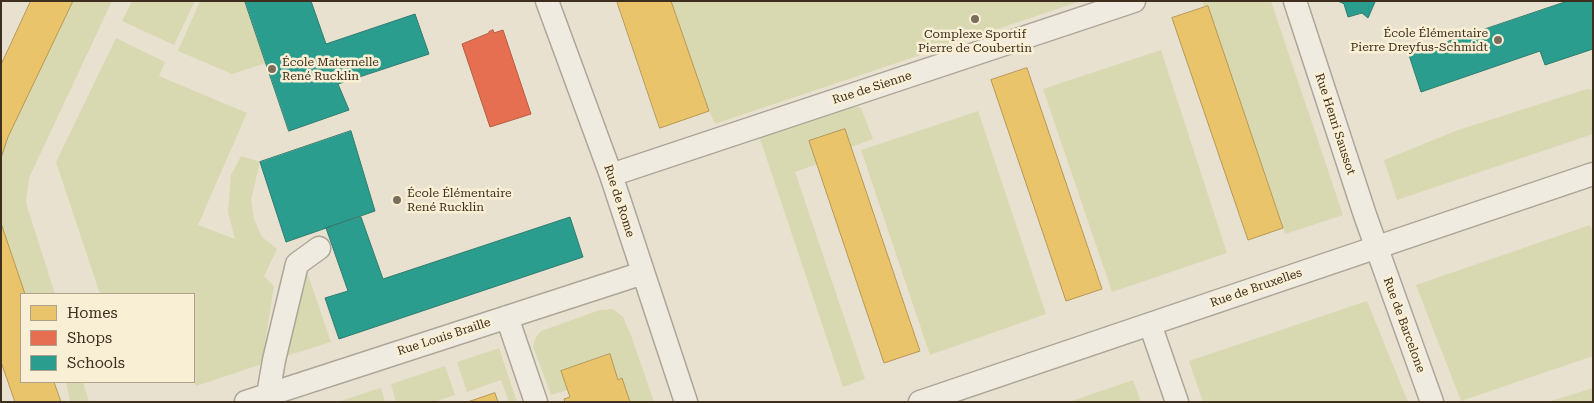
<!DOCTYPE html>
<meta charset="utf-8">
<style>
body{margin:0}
#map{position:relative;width:1594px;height:403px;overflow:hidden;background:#e8e1d0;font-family:"Roboto Serif",serif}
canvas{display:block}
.frame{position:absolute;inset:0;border:2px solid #3e2e1e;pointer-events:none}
.legend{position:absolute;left:20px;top:293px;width:175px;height:90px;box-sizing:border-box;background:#f9efd5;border:1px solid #aea28c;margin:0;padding:6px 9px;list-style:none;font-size:15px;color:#3e2e1e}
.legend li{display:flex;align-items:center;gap:10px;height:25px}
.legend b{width:25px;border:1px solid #aea28c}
</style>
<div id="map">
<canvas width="1594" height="403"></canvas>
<div class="frame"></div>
<ul class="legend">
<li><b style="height:14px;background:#e9c46a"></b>Homes</li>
<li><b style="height:14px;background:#e76f51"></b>Shops</li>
<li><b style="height:14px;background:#2a9d8f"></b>Schools</li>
</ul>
</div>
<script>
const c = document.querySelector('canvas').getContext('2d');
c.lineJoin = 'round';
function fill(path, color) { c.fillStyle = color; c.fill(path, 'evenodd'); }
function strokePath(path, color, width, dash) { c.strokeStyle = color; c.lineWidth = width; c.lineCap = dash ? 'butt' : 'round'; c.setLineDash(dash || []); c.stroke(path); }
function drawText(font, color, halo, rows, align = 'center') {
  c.font = font + ' "Roboto Serif",serif'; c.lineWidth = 5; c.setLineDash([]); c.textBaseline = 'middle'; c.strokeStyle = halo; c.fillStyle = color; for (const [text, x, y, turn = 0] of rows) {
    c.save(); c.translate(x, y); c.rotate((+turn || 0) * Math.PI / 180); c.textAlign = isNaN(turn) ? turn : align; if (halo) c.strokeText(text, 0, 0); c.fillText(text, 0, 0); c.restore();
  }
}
const green = new Path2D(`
 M73,1H112L29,178L26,203L55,294H25L1,223V158L8,137Z
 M132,1H195L174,45L122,21Z
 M200,1H245L266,63L232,74L178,51Z
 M671,1H1081L715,124L709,111Z
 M1202,1H1271L1343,215L1285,234L1208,6L1204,7Z
 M116,38L165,62L159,76L247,113L198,225L235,239L228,212L231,175L241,156L260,162L251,200L254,219L262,237L277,249L264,276L274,286L262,364L196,386L194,381V294H100L56,162Z
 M1161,50L1227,253L1112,292L1043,89Z
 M1587,89L1593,90V134L1397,200L1384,160L1458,130Z
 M852,105L861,108L873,139L851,147L845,129L809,141L817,164L795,172L865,379L843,387L759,136Z
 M978,111L1046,314L930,355L861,150Z
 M1590,225L1593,231V356L1461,401L1416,285Z
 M306,269L331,342L283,357Z
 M1367,301L1408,402H1203L1189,361Z
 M613,309L623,317L632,338L654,402H630L622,378L618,380L609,354L561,371L568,390L551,395L533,346L536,337L541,331L600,310Z
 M499,348L517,402H509L501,380L467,392L457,362Z
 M445,366L455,395L434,402H396L391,384Z
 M1133,380L1141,402H1069Z
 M66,382H83L89,402H70Z
 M381,388L385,402H338L380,388Z
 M1593,388V402H1548Z`);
const homes = new Path2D(`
 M31,1H73L8,137L1,158V65Z
 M617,1H671L709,111L660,128Z
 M1208,6L1283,228L1248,240L1172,18Z
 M1027,68L1102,289L1066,301L991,80Z
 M845,129L920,351L884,363L809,141Z
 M1,223L25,294H21V382H54L61,402H15L1,362Z
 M610,354L618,380L622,378L630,402H565L564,399L570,397L561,371Z
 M495,393L498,402H468Z`);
const shops = new Path2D(`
 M493,30L494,33L503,30L531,114L490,127L462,44L489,33V32Z`);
const schools = new Path2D(`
 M245,1H311L326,44L415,14L429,54L338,84L349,110L289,131Z
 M1338,1H1375V2L1368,18L1362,13L1348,17L1344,4Z
 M1568,1H1593V49L1545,65L1540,51L1421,92L1409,55Z
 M351,131L375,211L286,242L260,162Z
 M361,217L383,279L570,217L583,257L339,339L325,298L348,291L326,228Z`);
const street = new Path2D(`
 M547,1L611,175L686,402
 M1295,1L1365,215L1432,402
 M611,175L1134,1
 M507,317L536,402
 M1150,324L1177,402
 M268,395L274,360L297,264L319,248
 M246,402L643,273
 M920,402L1593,174`);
const markers = [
 [975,19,5,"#7a6d5c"],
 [1498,40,5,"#7a6d5c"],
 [272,69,5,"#7a6d5c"],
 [397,200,5,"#7a6d5c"]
];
const poiNames = [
 ["École Élémentaire",1488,33,"right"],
 ["Pierre Dreyfus-Schmidt",1488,47,"right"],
 ["Complexe Sportif",975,34,"center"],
 ["Pierre de Coubertin",975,48,"center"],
 ["École Maternelle",282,62],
 ["René Rucklin",282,76],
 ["École Élémentaire",407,193],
 ["René Rucklin",407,207]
];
const streetNames = [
 ["Rue de Sienne",872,88,-18],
 ["Rue Henri Saussot",1335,124,72],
 ["Rue de Rome",619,201,72],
 ["Rue de Bruxelles",1256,288,-19],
 ["Rue de Barcelone",1404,325,70],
 ["Rue Louis Braille",444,337,-18]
];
fill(green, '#d8d9b1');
fill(homes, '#e9c46a');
strokePath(homes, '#b69753', 1);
fill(shops, '#e76f51');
strokePath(shops, '#b45c42', 1);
fill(schools, '#2a9d8f');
strokePath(schools, '#307c6d', 1);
strokePath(street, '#ada698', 25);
strokePath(street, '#f0ebe1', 22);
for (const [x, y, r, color] of markers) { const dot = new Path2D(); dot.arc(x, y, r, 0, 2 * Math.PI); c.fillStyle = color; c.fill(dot); strokePath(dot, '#f9efd5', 2); }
drawText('12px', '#3e2e1e', '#f9efd5', poiNames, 'left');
drawText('12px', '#3e2e1e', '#f9efd5', streetNames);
</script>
